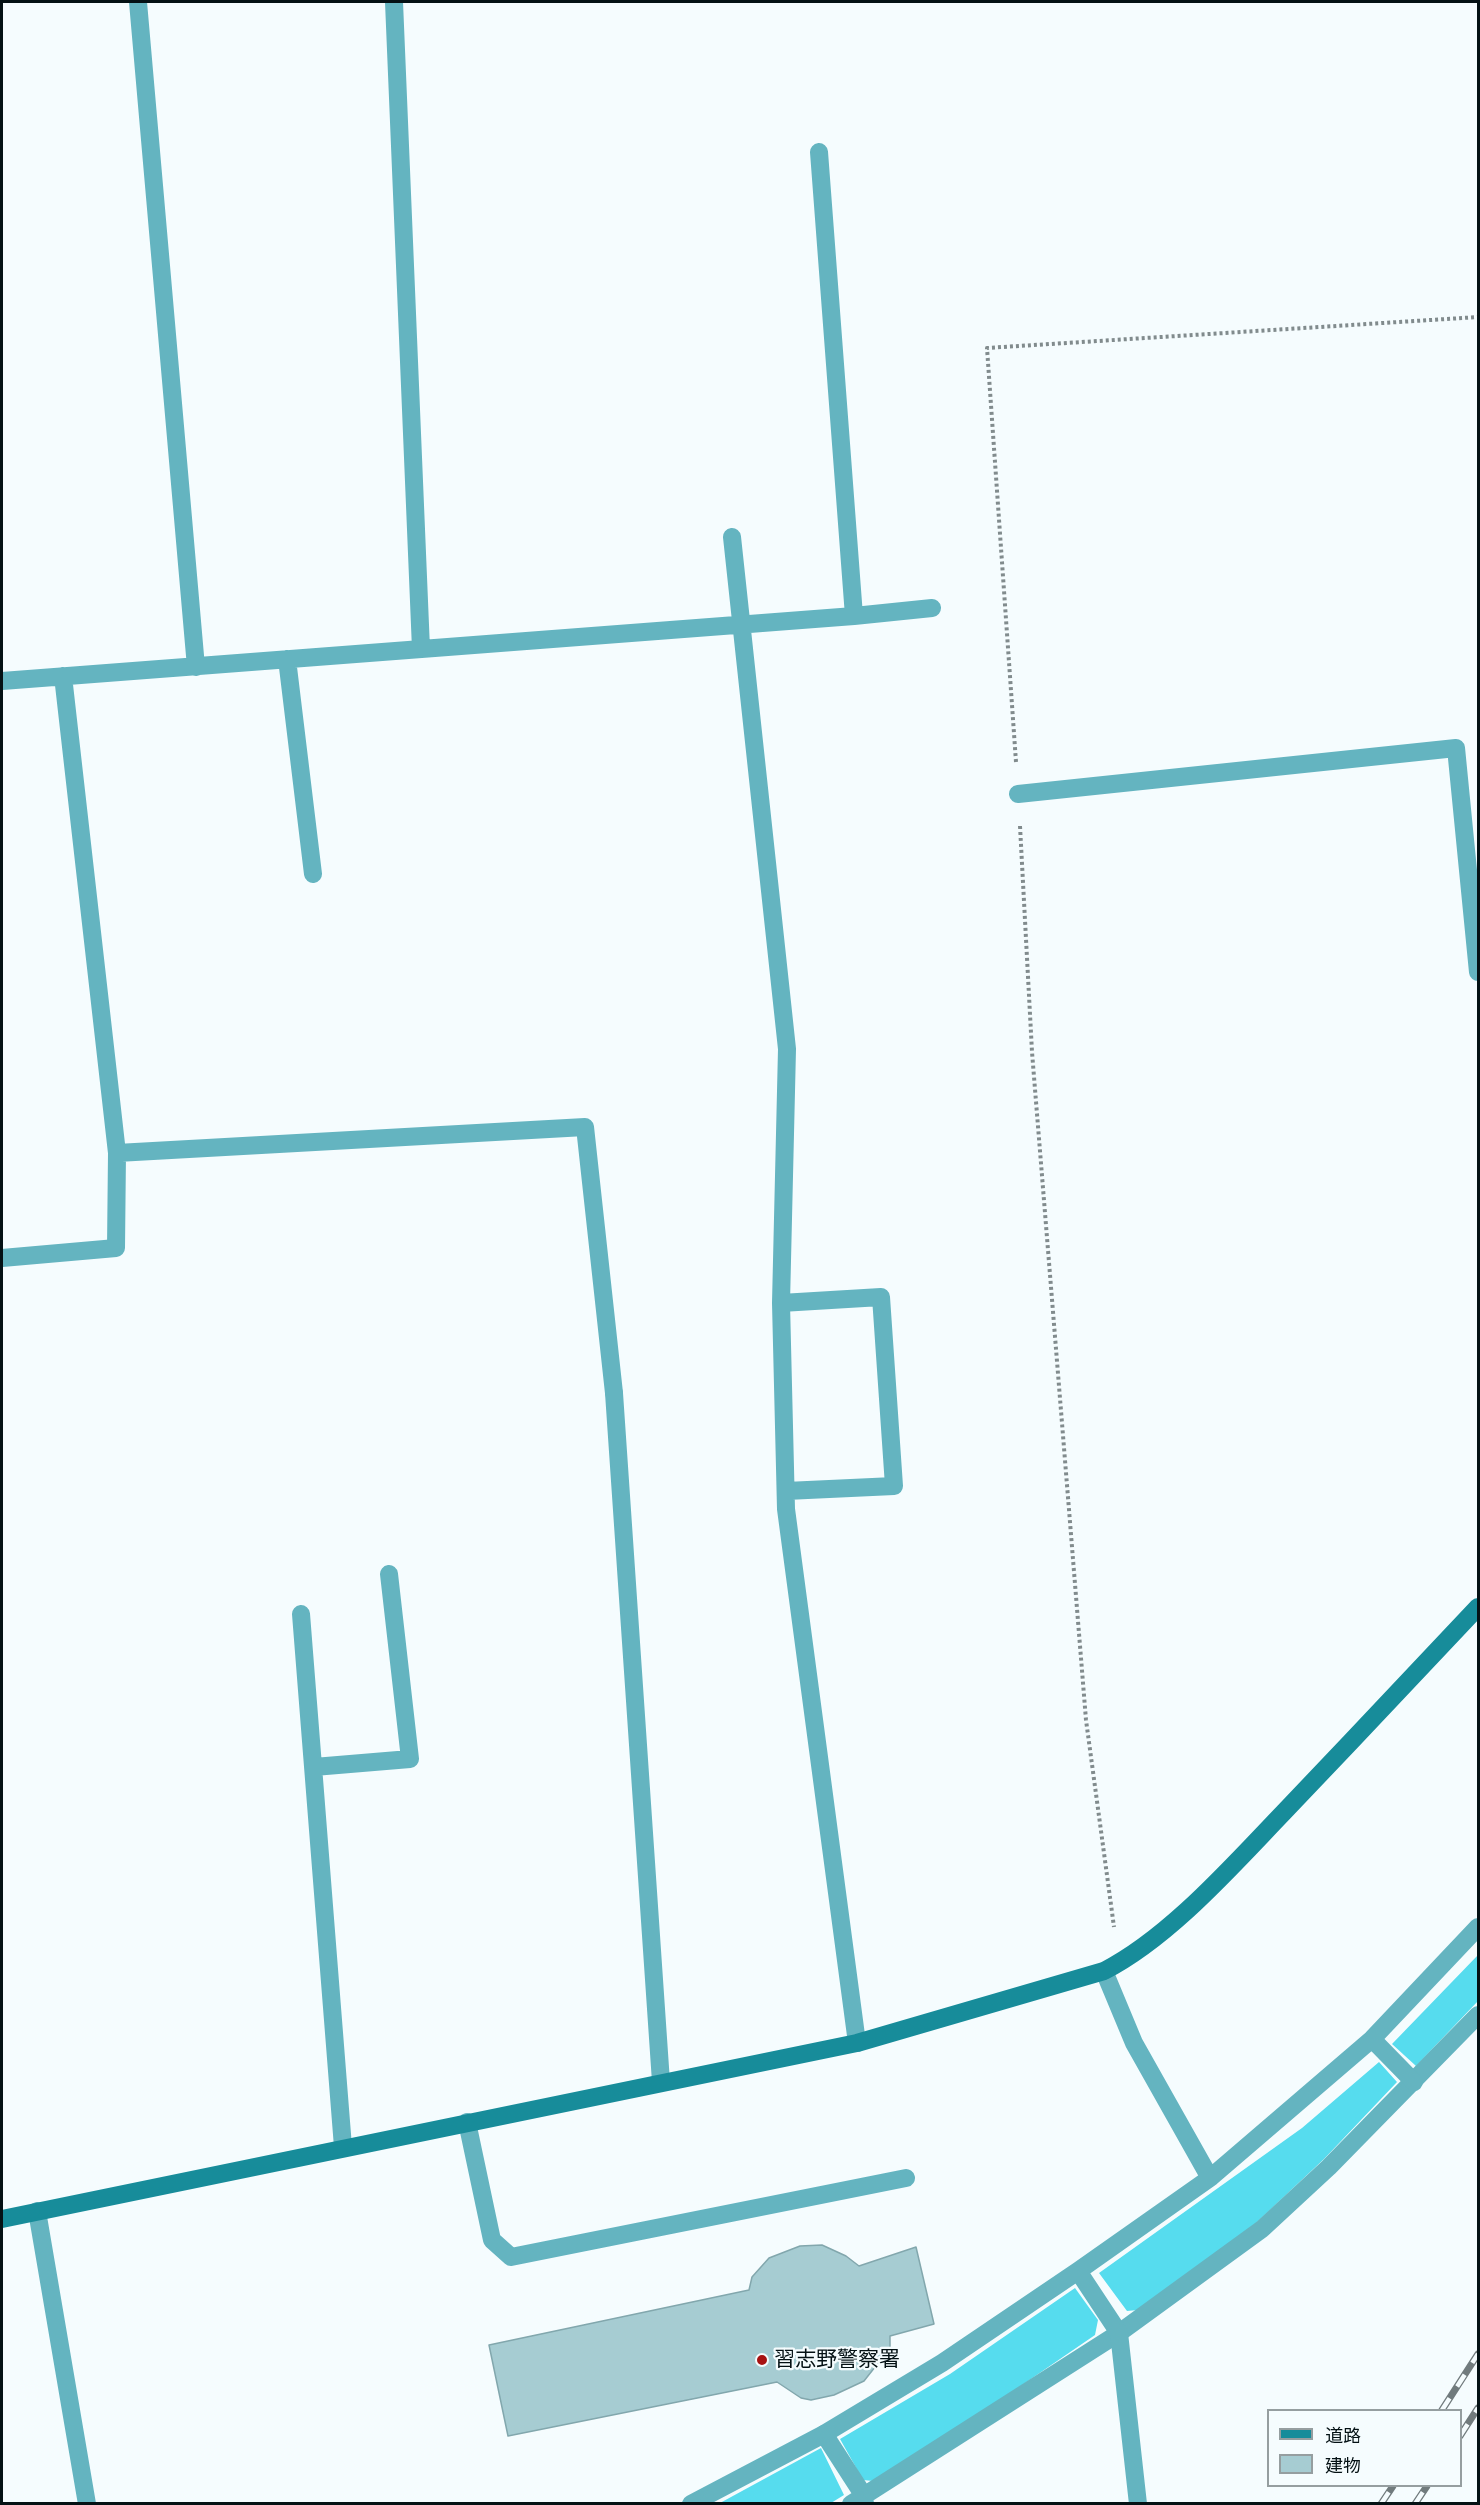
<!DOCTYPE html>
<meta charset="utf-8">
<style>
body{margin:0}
#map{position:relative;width:1480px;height:2505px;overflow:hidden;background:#f5fcfe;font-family:"DM Sans","Noto Sans JP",sans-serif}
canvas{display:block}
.frame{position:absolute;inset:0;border:3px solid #041114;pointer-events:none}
.legend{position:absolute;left:1267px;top:2409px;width:195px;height:78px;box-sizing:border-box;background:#f5fcfe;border:2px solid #959ea0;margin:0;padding:8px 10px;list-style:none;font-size:18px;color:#041114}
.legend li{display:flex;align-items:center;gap:12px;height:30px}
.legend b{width:30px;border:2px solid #959ea0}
</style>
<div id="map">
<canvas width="1480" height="2505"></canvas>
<div class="frame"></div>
<ul class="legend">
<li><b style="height:8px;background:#178c9a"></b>道路</li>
<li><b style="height:16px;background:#a6ccd2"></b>建物</li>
</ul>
</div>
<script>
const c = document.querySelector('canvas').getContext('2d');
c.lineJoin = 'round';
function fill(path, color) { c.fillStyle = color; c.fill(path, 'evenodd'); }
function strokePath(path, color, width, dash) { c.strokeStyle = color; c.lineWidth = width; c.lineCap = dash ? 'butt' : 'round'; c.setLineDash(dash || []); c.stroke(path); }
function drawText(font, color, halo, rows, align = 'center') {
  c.font = font + ' "DM Sans","Noto Sans JP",sans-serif'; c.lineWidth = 4.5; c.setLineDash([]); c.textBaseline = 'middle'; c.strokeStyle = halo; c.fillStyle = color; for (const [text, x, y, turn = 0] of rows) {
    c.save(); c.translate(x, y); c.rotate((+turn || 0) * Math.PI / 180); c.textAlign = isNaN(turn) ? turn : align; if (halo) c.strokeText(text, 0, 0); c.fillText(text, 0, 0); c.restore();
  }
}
const forest = new Path2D(`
 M1478,1955V2001L1416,2066L1392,2044Z
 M1379,2062L1397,2082L1324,2159L1256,2223L1138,2310L1127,2311L1099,2273L1302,2128Z
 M1075,2288L1098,2320L1095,2335L974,2418L873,2481L863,2480L840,2439L950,2374Z
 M821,2448L844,2495L831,2503H720Z`);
const building = new Path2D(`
 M822,2245L846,2256L859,2266L916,2247L934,2324L890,2336V2348L864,2381L834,2395L811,2400L801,2398L777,2382L508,2436L489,2345L749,2290L752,2277L769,2258L800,2246Z`);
const path = new Path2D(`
 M1016,762L987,348L1478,317
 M1020,826L1032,1052L1086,1720L1114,1927`);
const lane = new Path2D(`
 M614,1393L661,2082
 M301,1614L343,2147
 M314,1767L410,1759L389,1574
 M467,2122L492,2240L511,2257L906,2178
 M824,2434L864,2496L865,2504
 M851,2504L1119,2333L1262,2229L1329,2167L1478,2015`);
const street = new Path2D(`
 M138,2L196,667
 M394,2L421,649
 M819,152L854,616
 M732,537L787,1049L781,1303L786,1509L857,2043
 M287,659L313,874
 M2,681L854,616L932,608
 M1018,794L1456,748L1478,972
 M117,1153L585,1127L614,1393
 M2,1258L116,1248L117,1153L63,676
 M781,1303L881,1297L894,1486L786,1491
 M1104,1971L1134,2043L1210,2178
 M1372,2039L1414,2082
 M37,2211L87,2504
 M1078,2271L1119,2333L1138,2504
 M691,2504L824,2434L942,2363L1078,2271L1210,2178L1372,2039L1478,1927`);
const secondary = new Path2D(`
 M2,2219L857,2043L1104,1971C1170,1937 1232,1866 1284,1812C1349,1744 1414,1675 1478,1607`);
const rail = new Path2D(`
 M1442,2410L1478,2354
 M1460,2436L1478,2408
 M1381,2504L1393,2486
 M1415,2504L1427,2486`);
const markers = [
 [762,2360,6,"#a71212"]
];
const poiNames = [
 ["習志野警察署",774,2360]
];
fill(forest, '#56dcee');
fill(building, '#a6ccd2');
strokePath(building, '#82a7ad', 1.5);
strokePath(path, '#818b8d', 4, [3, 3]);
strokePath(lane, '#64b4c0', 18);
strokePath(street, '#64b4c0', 18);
strokePath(secondary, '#178c9a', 18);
strokePath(rail, '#717b7d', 7);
strokePath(rail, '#f5fcfe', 4.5, [14]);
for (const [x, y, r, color] of markers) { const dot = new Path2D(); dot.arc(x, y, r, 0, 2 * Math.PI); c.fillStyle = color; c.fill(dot); strokePath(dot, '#f5fcfe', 2); }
drawText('21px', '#041114', '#f5fcfe', poiNames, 'left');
</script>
